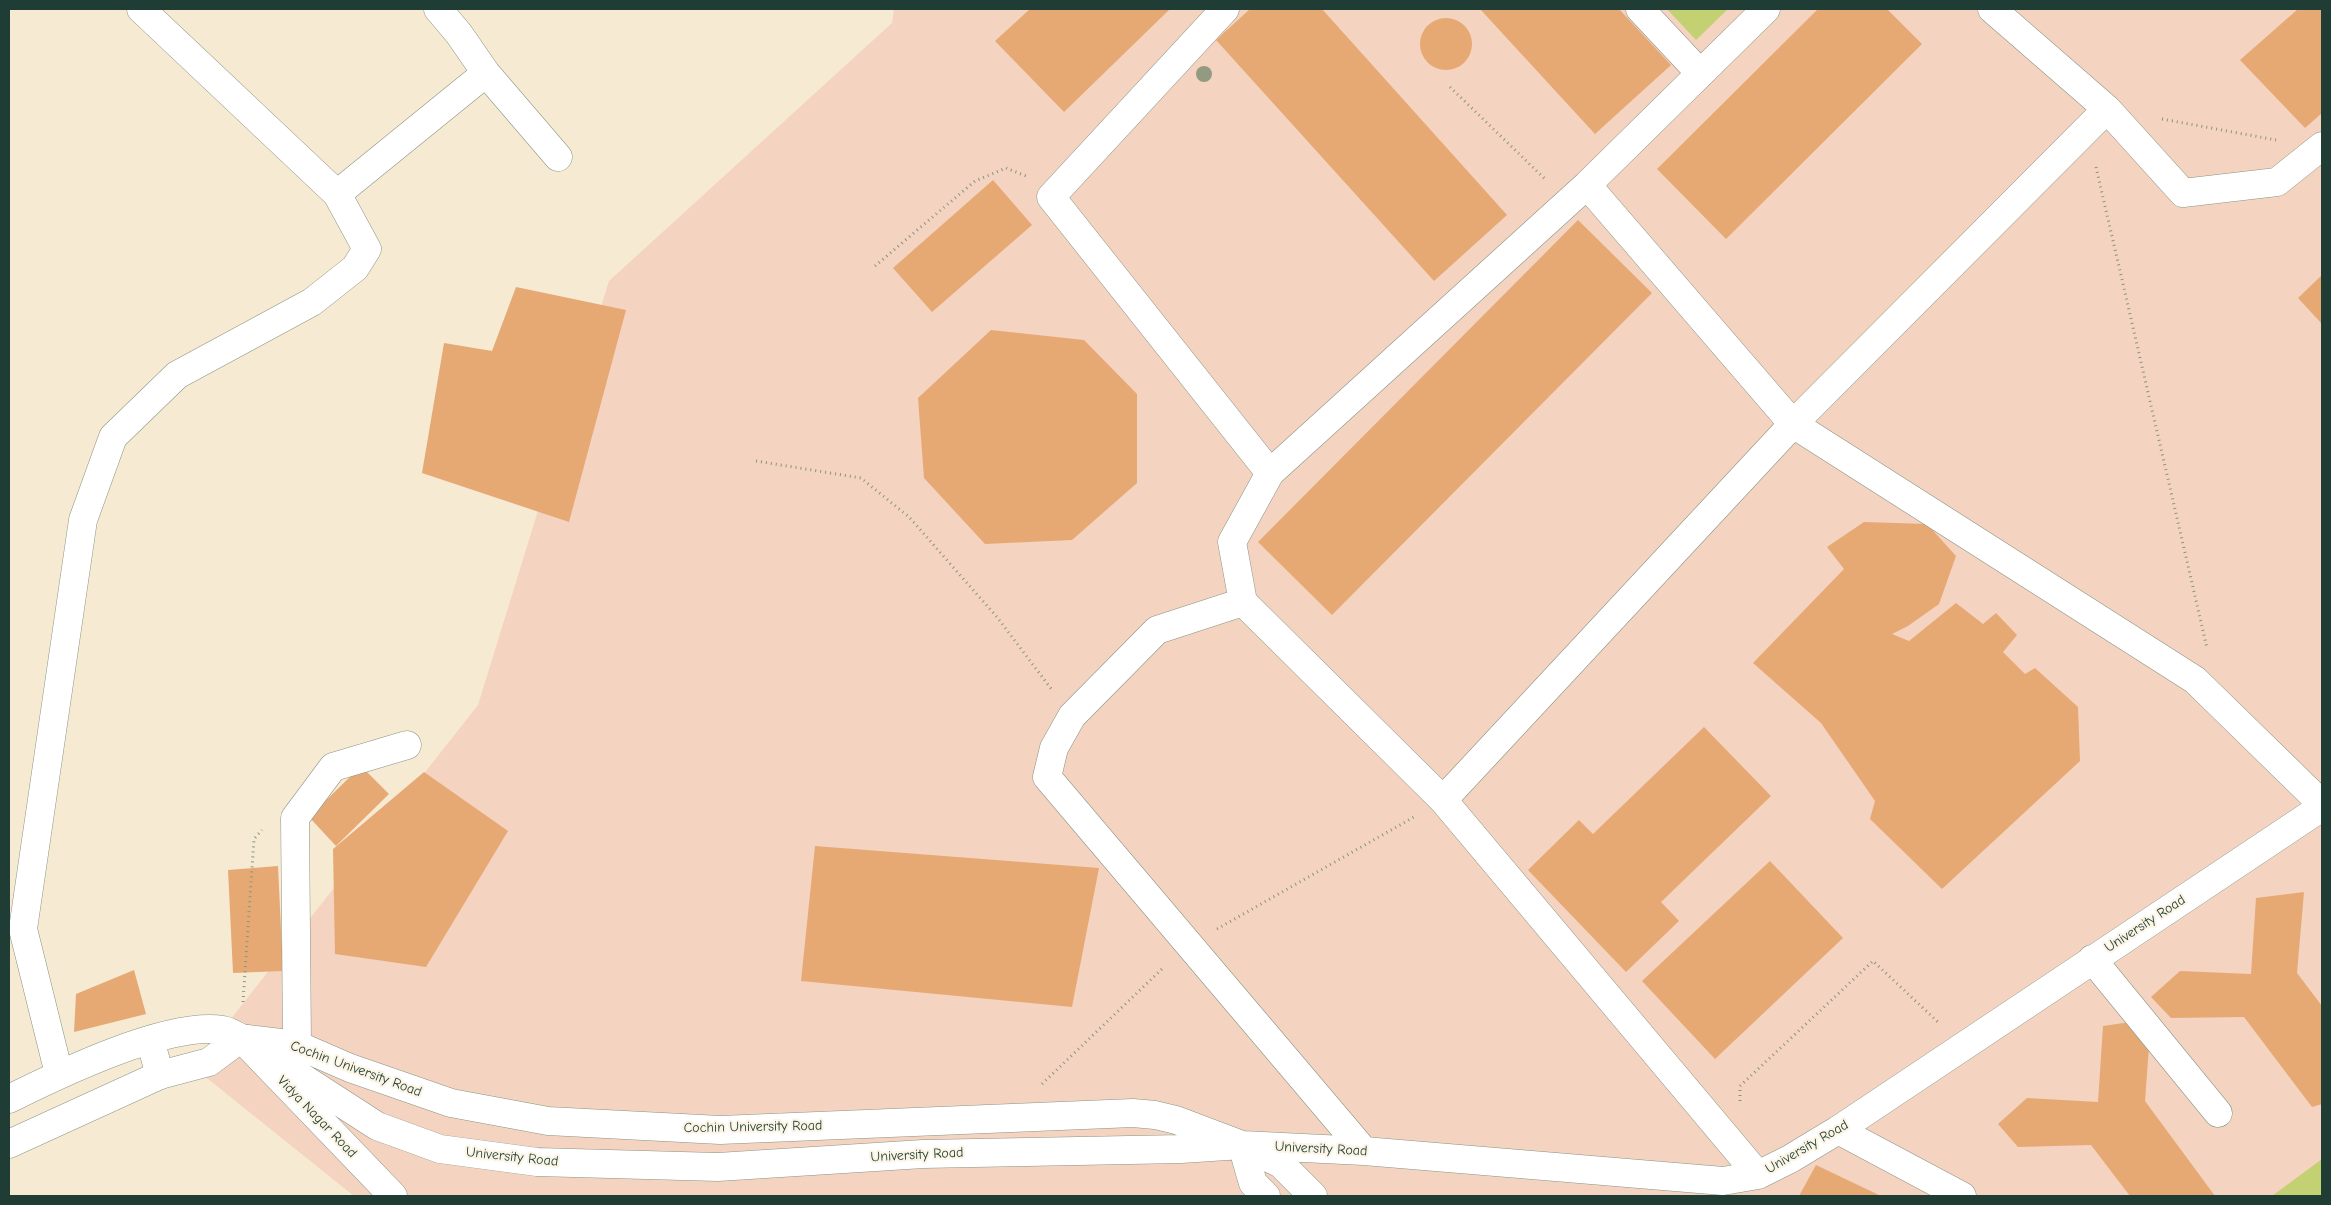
<!DOCTYPE html>
<style>
body{margin:0}
#map{position:relative;width:2331px;height:1205px;overflow:hidden;background:#f6ead2;font-family:"Comic Neue",sans-serif}
canvas{display:block}
.frame{position:absolute;inset:0;border:10px solid #1f3d34;pointer-events:none}
</style>
<div id="map">
<canvas width="2331" height="1205"></canvas>
<div class="frame"></div>
</div>
<script>
const c = document.querySelector('canvas').getContext('2d');
c.lineJoin = 'round';
function fill(path, color) { c.fillStyle = color; c.fill(path, 'evenodd'); }
function strokePath(path, color, width, dash) { c.strokeStyle = color; c.lineWidth = width; c.lineCap = dash ? 'butt' : 'round'; c.setLineDash(dash || []); c.stroke(path); }
function drawText(font, color, halo, rows, align = 'center') {
  c.font = font + ' "Comic Neue",sans-serif'; c.lineWidth = 4.5; c.setLineDash([]); c.textBaseline = 'middle'; c.strokeStyle = halo; c.fillStyle = color; for (const [text, x, y, turn = 0] of rows) {
    c.save(); c.translate(x, y); c.rotate((+turn || 0) * Math.PI / 180); c.textAlign = isNaN(turn) ? turn : align; if (halo) c.strokeText(text, 0, 0); c.fillText(text, 0, 0); c.restore();
  }
}
const built = new Path2D(`
 M894,9H2322V1196H354L193,1067L478,705L609,281L892,23Z`);
const green = new Path2D(`
 M1667,9H1728L1696,40Z
 M2322,1159V1196H2272Z`);
const building = new Path2D(`
 M1030,9H1170L1064,112L995,41Z
 M1250,9H1322L1507,215L1434,281L1216,40Z
 M1480,9H1619L1671,65L1595,134Z
 M1818,9H1887L1922,44L1726,239L1657,169Z
 M2298,9H2322V113L2305,128L2240,60Z
 M1420 44a26 26 0 1 1 52 0a26 26 0 1 1-52 0Z
 M993,180L1032,225L932,312L893,268Z
 M1578,220L1652,293L1332,615L1258,542Z
 M2322,275V324L2298,298Z
 M516,287L626,310L569,522L422,473L444,343L492,351Z
 M991,330L1084,340L1137,394V483L1072,540L985,544L924,478L918,398Z
 M1864,522L1927,524L1956,556L1939,604L1908,626L1892,634L1909,641L1956,603L1983,624L1996,613L2017,635L2003,652L2025,674L2035,668L2078,707L2080,761L1942,889L1870,819L1875,801L1821,723L1753,663L1844,569L1827,547Z
 M1704,727L1771,796L1661,902L1679,921L1626,972L1528,870L1579,820L1593,834Z
 M361,766L389,794L336,846L309,817Z
 M424,772L508,831L426,967L335,954L333,849Z
 M815,846L1099,868L1072,1007L801,981Z
 M1770,861L1843,938L1715,1059L1642,981Z
 M278,866L283,971L233,973L228,870Z
 M2304,892L2297,973L2322,1006V1104L2312,1107L2244,1017L2171,1018L2151,997L2180,971L2251,974L2256,898Z
 M134,970L146,1014L74,1032L76,994Z
 M2151,1019L2145,1101L2215,1196H2130L2091,1145L2018,1147L1998,1124L2027,1098L2098,1102L2103,1026Z
 M1816,1165L1881,1196H1799Z`);
const path = new Path2D(`
 M1450,87L1545,179
 M2162,119L2276,140
 M2096,167L2207,648
 M875,266L975,181L1006,168L1026,176
 M756,461L861,478L909,517L997,617L1052,690
 M1217,929L1414,817
 M243,1002L254,839L262,830
 M1042,1084L1164,967
 M1740,1101V1086L1873,961L1939,1023`);
const minor = new Path2D(`
 M438,9L459,34L486,73L558,157
 M1225,9L1051,197L1270,473
 M1640,9L1700,73
 M1992,9L2107,109L2183,193L2277,182L2322,146
 M1587,185L1793,424L2195,680L2322,804
 M337,194L486,73
 M1243,602L1157,630L1072,716L1054,748L1047,777L1364,1151
 M1443,800L1793,424L2107,109
 M2092,959L2218,1113
 M247,1039L297,1045L350,1068L451,1103L548,1121L720,1130L1133,1113L1155,1115L1176,1120L1242,1145L1281,1164L1313,1196
 M150,1040L160,1075
 M297,1045L295,818L333,767L407,745
 M261,1051L377,1126L440,1149L537,1162L718,1167L923,1154L1181,1149L1242,1145L1364,1151L1723,1181L1758,1175L1790,1159L1838,1130L2322,807
 M59,1074L23,929L83,520L113,437L177,375L312,302L355,268L367,249L337,194L141,9
 M1838,1130L1962,1196
 M1242,1145L1253,1183L1266,1196
 M1758,1175L1443,800L1243,602L1232,542L1270,473L1587,185L1766,9`);
const major = new Path2D(`
 M9,1099C59,1074 168,1021 223,1030C229,1031 235,1035 241,1038L393,1196
 M9,1144L160,1075L209,1062L241,1038`);
const trees = [
 [1204,74]
];
const streetNames = [
 ["University Road",2145,924,-33],
 ["Cochin University Road",356,1069,20],
 ["Vidya Nagar Road",317,1117,46],
 ["Cochin University Road",753,1127,-1],
 ["University Road",1807,1147,-30],
 ["University Road",1321,1149,3],
 ["University Road",917,1155,-3],
 ["University Road",512,1157,6]
];
fill(built, '#f4d3c0');
fill(green, '#c4d173');
fill(building, '#e7a974');
strokePath(minor, '#8a9483', 29);
strokePath(major, '#8a9483', 29);
strokePath(path, '#8a9483', 3, [1, 4]);
strokePath(minor, '#fff', 28);
strokePath(major, '#fff', 28);
c.fillStyle = '#929b82';
for (const [x, y] of trees) { c.beginPath(); c.arc(x, y, 8, 0, 2 * Math.PI); c.fill(); }
drawText('14px', '#1f3d34', '#fcf5e5', streetNames);
</script>
